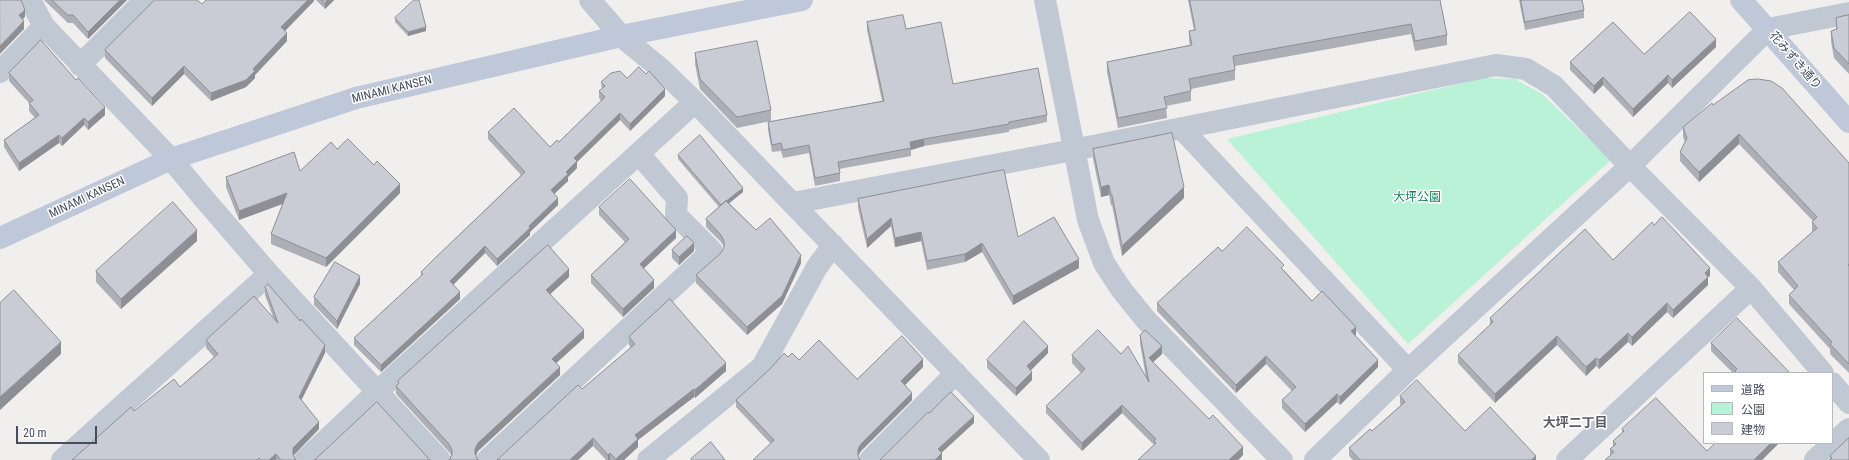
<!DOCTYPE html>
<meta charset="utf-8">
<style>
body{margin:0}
#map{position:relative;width:1849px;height:460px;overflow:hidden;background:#f1eeee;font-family:"Roboto Condensed","Noto Sans JP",sans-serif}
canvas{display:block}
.legend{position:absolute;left:1703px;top:372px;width:130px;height:72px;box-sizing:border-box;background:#fff;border:1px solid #b5b8be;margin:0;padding:5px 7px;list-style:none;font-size:12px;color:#454e5d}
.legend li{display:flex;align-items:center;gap:8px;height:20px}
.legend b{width:20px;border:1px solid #b5b8be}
.scale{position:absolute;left:16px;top:426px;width:81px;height:18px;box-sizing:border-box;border:2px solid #454e5d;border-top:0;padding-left:5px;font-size:12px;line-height:14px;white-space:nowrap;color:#454e5d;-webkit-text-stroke:3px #fff;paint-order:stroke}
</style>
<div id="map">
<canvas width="1849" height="460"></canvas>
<ul class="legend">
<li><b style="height:5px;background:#bfc8d8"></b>道路</li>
<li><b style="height:11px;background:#b9f2d6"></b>公園</li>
<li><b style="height:11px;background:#c9ccd4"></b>建物</li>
</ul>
<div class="scale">20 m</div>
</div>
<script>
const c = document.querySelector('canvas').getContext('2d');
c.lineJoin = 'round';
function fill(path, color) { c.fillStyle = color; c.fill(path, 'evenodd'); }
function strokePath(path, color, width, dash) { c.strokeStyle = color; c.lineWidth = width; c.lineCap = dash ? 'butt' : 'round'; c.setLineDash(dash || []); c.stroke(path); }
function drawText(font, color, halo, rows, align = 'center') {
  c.font = font + ' "Roboto Condensed","Noto Sans JP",sans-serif'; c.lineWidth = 3; c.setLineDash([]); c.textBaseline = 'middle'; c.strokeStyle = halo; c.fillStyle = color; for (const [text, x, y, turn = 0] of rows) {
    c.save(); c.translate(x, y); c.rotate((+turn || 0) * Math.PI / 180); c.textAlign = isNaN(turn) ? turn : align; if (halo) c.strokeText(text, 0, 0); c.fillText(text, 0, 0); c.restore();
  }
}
const green = new Path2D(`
 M1483,78L1515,79L1542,94L1611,160L1408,344L1227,139Z`);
const street = new Path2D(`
 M30,0L44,26L171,159L200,194L269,274L440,460
 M1045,0L1088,220L1104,263L1121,289L1146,320L1282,460
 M80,65L145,0
 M0,72L44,26
 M695,102L1039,460
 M1181,128L1408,370
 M793,203L1073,150L1496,65L1526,69L1554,86L1630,166L1751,288L1823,373
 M1832,383L1849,403
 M62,460L269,274
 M305,460L378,391L695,102L661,69L621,36L590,0
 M487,460L712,251L676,215L677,198L639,154
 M648,460L762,367L817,267L833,245
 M870,460L956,373
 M1315,460L1408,370L1630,166L1768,29L1849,13
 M1567,460L1751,288
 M1815,460L1849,429`);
const secondary = new Path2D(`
 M1741,0L1849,122
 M0,238L171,159L356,98L621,36L802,0`);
const wall = new Path2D(`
 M44,0H127L88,39L73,23H68Z
 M314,0V1L285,31L287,41L255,75V78L246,87L211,101L184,74L152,106L105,58V50L202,4Z
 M316,0H334L325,9Z
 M1188,0H1440L1447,35V45L1415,51L1411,34L1235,66V80L1191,89V101L1166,106L1167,118L1118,128L1107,72V62L1190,45L1189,41V31L1194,30Z
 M1519,0H1582L1584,10V18L1525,30Z
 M1849,15V74L1834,58L1831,41V31L1836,30V18Z
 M395,18L426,31L408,36L395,22Z
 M867,22L906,29L953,84L1047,115V122L1009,130V132L924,146L911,150V156L839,169L840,173V181L815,186L809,153L783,158L781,151L772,152L768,130V122L882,101L867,30Z
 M1716,47L1672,88L1668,83L1633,117L1603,85L1594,94L1570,70V62L1644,54Z
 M695,53L771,110V121L737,128L700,89L695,64Z
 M9,73L105,115L88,130L84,125L62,146L59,143L19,171L4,147V140L35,118L29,111V103L9,81Z
 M627,78L665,96L630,131L620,120L577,162V168L568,177V181L554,194L558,205L530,232V235L497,266L485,253L453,285L460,299L381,372L354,345V338L421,276V272L521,175L488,139V132L550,147L559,142L601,101L599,98V91L602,89L601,82Z
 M1713,105L1849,163V373L1830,354V349L1789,304V295L1794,290L1778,272V262L1812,232V222L1813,221L1739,144L1699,182L1680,161V152L1685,142L1683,137V127Z
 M337,149L400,193L326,267L271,244V234L283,204L239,220L226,187V177L300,171Z
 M1093,149L1184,198L1122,256L1112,205L1111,206L1109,195L1101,197L1093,159Z
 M678,155L743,192L729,203L756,230L801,263L782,304L747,335L696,283V275L721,253L724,247L721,242L706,227V219L719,207L678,159Z
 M858,199L1018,237L1079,268L1013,305L982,252L965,262L927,270L921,241L895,247L891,226L867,248L858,208Z
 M599,207L676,238L643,269L654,288L623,317L591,283V275L625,242L599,215Z
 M1654,225L1710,276L1708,277V285L1673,318L1667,312L1632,346L1628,342L1599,369L1596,366L1586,376L1557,345L1495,403L1458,363V355L1490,325V318L1613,260Z
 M197,241L121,309L96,282V271Z
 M672,250L694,251L679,265L672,258Z
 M1222,251L1284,270L1312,301L1356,335L1355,336L1378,367L1340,405L1337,402L1305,432L1282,408V400L1292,391L1266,364L1236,393L1157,311V303Z
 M569,277L550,294L584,338L556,363L560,375L478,451L476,456H452L449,452L396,394V386L398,384V381Z
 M360,284L337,329L314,305V297Z
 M265,287L325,353L301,400L319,429L293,456L296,460H72L134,411L180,387L214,357L206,348V340L273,317L265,295Z
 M1140,335L1162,354L1153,362L1243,455L1238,460H1138L1154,445L1122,413L1082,451L1046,413V406L1081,373L1072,363V355L1121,354L1146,378L1140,343Z
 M629,337L726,371L695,398L694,397L638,440V447L624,460H606L593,446L582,389L631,348L629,345Z
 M1711,343L1790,373H1733L1711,351Z
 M1048,353L1031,370L1032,380L1016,396L987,368V360Z
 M788,357L857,379L923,367L905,385L912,400L861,451L858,456L770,443L736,407V400Z
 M1400,396L1465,431L1536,460H1353L1349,456V448L1372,431L1401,405L1400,404Z
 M1622,429L1707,451L1715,443H1779L1762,460L1610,455V449L1613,446V441L1622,433Z`);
const shadedWall = new Path2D(`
 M120,0H127L88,39V32Z
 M308,0H314V1L281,35V27Z
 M328,0H334L325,9V3Z
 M25,10V17L19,23V15Z
 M24,21V29L0,54V46Z
 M426,27V31L408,36V32Z
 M287,33V41L255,75V78L246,87L211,101V93L253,69Z
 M1716,39V47L1672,88V80Z
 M184,66V74L152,106V98Z
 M1668,75V83L1633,117V109Z
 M1603,77V85L1594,94V86Z
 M665,89V96L630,131V124Z
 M105,107V115L88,130V122Z
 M620,113V120L577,162V168L568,177V181L551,197V190L566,172L574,158Z
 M84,118V125L62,146V138Z
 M1739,134V144L1699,182V172Z
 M59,135V143L19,171V163Z
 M924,139V146L911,150L910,142Z
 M400,184V193L326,267V258Z
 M1109,185V195L1101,197V187Z
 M1184,187V198L1122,256V246Z
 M743,188V192L722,209V205Z
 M287,193V202L239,220V211Z
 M558,198V205L530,232V235L497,266V259L529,226Z
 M891,218V226L867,248V239Z
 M197,230V241L121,309V299Z
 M676,230V238L640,272V264Z
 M921,232V241L895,247V238Z
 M694,243V251L679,265V257Z
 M982,243V252L965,262V254Z
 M485,246V253L450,288V281Z
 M801,255V263L782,304L747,335V327Z
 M1079,259V268L1013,305V296Z
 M1710,268V276L1708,277V285L1673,318V310Z
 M569,269V277L546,298V290Z
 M360,276V284L337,329V321Z
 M654,280V288L623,317V309Z
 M460,292V299L381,372V365Z
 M1667,303V312L1632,346V337Z
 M1356,327V335L1351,339V331Z
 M584,330V338L552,367V359Z
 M1628,333V342L1599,369V360Z
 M1557,336V345L1495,403V394Z
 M61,342V354L0,410V397Z
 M325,345V353L299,405V397Z
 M1048,346V353L1027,374V366Z
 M1162,346V354L1149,366V358Z
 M1266,356V364L1236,393V385Z
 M1596,358V366L1586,376V367Z
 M923,359V367L901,389V381Z
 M1378,360V367L1340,405V397Z
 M726,363V371L695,398V390Z
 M560,367V375L478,451L475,457V449L478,443Z
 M1032,372V380L1016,396V388Z
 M694,389V397L638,440V447L624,460H616V459L635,435Z
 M912,393V400L861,451L858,456V449L861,444Z
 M1337,394V402L1305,432V424Z
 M1122,405V413L1082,451V443Z
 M974,416V423L938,456V449Z
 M319,422V429L293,456V448Z
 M593,438V446L578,460H570Z
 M1771,443H1779L1762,460H1754Z
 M1243,447V455L1238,460H1229Z
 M610,453V460H608V455Z
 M942,453V460H935Z
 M276,454V460H269Z
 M1536,456V460H1531Z`);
const building = new Path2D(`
 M0,0H21L25,10L19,15L24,21L0,46Z
 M52,0H120L88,32L73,15H68Z
 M155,0H197L202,4L206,0H308L281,27L287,33L253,69L255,71L246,80L211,93L184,66L152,98L105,50Z
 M322,0H328L325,3Z
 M414,0H419L426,27L408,32L395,18Z
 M1190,0H1440L1447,35L1415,41L1411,24L1233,56L1235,70L1189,79L1191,91L1164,97L1167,108L1118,118L1107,62L1192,45L1189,31L1195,30Z
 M1521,0H1582L1584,10L1525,22Z
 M1690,12L1716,39L1672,80L1668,75L1633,109L1603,77L1594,86L1570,62L1613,22L1644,54Z
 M903,15L906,29L941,22L953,84L1038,68L1047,115L1009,122V124L924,139L910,142L911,148L838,162L840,173L815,178L809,145L783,150L781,143L772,145L768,122L884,101L867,22Z
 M1849,15V64L1834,48L1831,31L1837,29L1836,18Z
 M41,40L76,80L78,78L105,107L88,122L84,118L62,138L59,135L19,163L4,140L39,115L29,103L33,100L9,73Z
 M757,41L771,110L737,117L700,79L695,53Z
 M639,67L646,74L649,71L665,89L630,124L620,113L574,158L577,161L566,172L568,174L551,190L558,198L529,226L530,228L497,259L485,246L450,281L460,292L381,365L354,338L423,274L421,272L433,260L525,172L488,132L514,108L550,147L557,140L559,142L605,97L599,91L605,86L601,82L611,73L620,71L627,78Z
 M1758,79L1771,81L1782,88L1849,163V264L1848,265L1849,266V364L1830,344L1832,342L1789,295L1798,286L1778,262L1817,228L1812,222L1817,217L1739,134L1699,172L1680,152L1687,138L1683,127L1712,103L1713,105L1748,80Z
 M1172,133L1184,187L1122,246L1112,195H1111L1109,185L1101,187L1093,149Z
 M700,135L743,188L721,205L678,155Z
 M348,139L374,165L377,161L400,184L326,258L271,234L287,193L239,211L226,177L294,152L300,171L331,142L337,149Z
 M1004,170L1018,237L1054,217L1079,259L1013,296L982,243L965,254L927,261L921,232L895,238L891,218L867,239L858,199Z
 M630,179L676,230L640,264L654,280L623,309L591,275L629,239L599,207Z
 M726,201L756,230L770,218L801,255L782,296L747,327L696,275L721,253L724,247V241L721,235L706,219Z
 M173,202L197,230L121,299L96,271Z
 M1662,217L1710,268L1705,273L1708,277L1673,310L1667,303L1632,337L1628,333L1599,360L1596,358L1586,367L1557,336L1495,394L1458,355L1493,322L1490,318L1585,229L1613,260L1652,222L1654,225Z
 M1247,227L1284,265L1281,268L1312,301L1322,291L1356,327L1351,331L1378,360L1340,397L1337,394L1305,424L1282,400L1296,387L1266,356L1236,385L1157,303L1218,247L1222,251Z
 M687,236L694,243L679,257L672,250Z
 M548,245L569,269L546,290L584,330L552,359L560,367L478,443L475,449V454L478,460H449L452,455V450L449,444L396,386L399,383L398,381Z
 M335,262L360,276L337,321L314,297Z
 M268,284L300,321L301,319L325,345L299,397L319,422L293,448V455L296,460H281L276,454L269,460H261L259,458L257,460H72L131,407L134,411L174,379L180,387L218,354L206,340L254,296L278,323L265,287Z
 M14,290L61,342L0,397V303Z
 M670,299L726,363L695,390L694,389L635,435L638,439L616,459L610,453L608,455L593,438L570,460H497L578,385L582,389L635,344L629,337Z
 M1737,318L1790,373H1737L1735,371L1737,369L1711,343Z
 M1024,321L1048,346L1027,366L1032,372L1016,388L987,360Z
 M1098,330L1121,354L1128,346L1149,382L1140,335L1145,330L1162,346L1149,358L1209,419L1213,415L1243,447L1229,460H1138L1156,443L1154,441L1156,439L1122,405L1082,443L1046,406L1085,369L1072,355Z
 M902,336L923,359L901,381L912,393L861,444L858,449V456L860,460H753L774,440L736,400L770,369L784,353L788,357L792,353L799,360L819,340L857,379Z
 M1417,380L1465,431L1490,407L1536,456L1531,460H1360L1349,448L1370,429L1372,431L1405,402L1400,396Z
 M951,392L974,416L938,449L942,453L935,460H880L928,412L929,413Z
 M1656,398L1707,451L1715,443H1771L1754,460H1605L1614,452L1610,449L1616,444L1613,441L1624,431L1622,429Z
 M377,402L430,460H315Z
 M1849,438V460H1830L1832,458L1830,456Z
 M711,442L725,460H692L691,459Z`);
const streetNames = [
 ["花みずき通り",1795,61,49],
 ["MINAMI KANSEN",392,90,-14],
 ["MINAMI KANSEN",87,198,-25]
];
const parkNames = [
 ["大坪公園",1417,198]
];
const neighbourhoodNames = [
 ["大坪二丁目",1575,424]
];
fill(green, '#b9f2d6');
strokePath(street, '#c0c8d4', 22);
strokePath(secondary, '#bfc8d8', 22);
fill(wall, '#adafb6');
fill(shadedWall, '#8d8f94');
fill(building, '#c9ccd4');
strokePath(building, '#8d8f94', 1);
drawText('12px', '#454e5d', '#fff', streetNames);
drawText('12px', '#118359', '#fff', parkNames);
drawText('bold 13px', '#5a5d63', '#fff', neighbourhoodNames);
</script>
